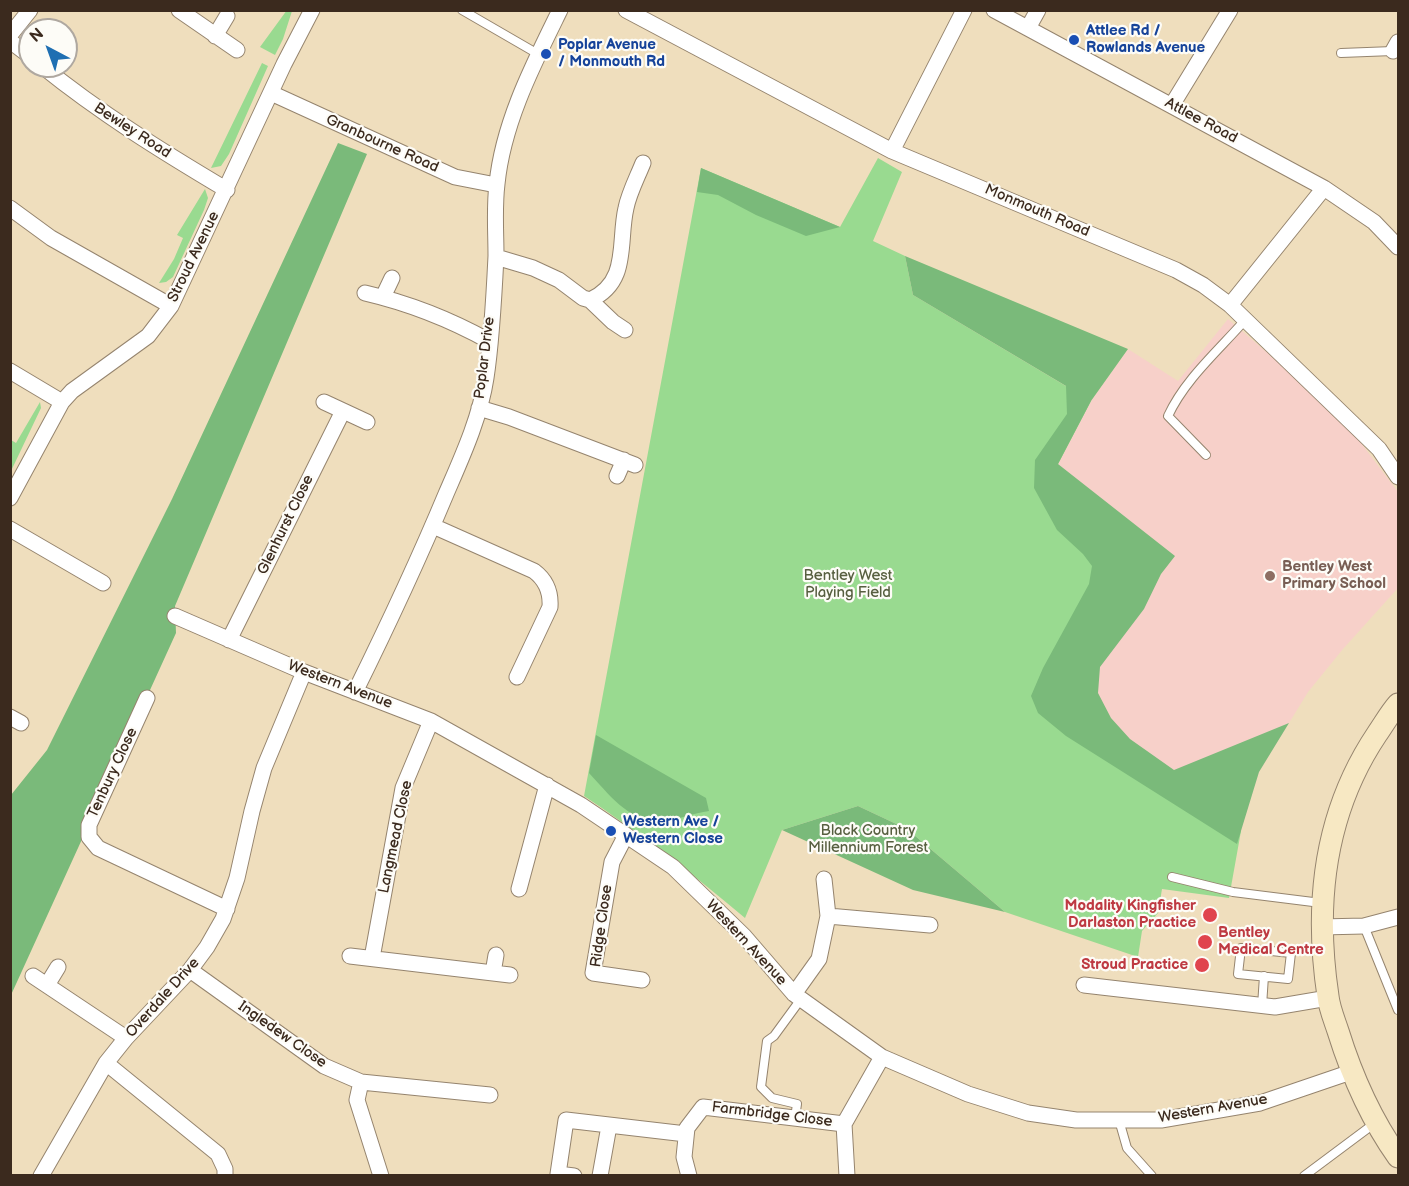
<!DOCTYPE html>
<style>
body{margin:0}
#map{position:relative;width:1409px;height:1186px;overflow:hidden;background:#efdebd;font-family:"Balsamiq Sans",sans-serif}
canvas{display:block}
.frame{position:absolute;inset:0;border:12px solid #3b2a1e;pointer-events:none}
.north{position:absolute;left:18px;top:18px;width:60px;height:60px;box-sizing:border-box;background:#fdfcf7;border:2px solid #afa8a0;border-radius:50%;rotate:319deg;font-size:16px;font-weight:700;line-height:24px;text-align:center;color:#3b2a1e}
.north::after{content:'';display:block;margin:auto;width:21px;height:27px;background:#1f6fb2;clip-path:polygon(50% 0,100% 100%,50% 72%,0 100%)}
</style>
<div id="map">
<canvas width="1409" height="1186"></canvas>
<div class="frame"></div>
<div class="north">N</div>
</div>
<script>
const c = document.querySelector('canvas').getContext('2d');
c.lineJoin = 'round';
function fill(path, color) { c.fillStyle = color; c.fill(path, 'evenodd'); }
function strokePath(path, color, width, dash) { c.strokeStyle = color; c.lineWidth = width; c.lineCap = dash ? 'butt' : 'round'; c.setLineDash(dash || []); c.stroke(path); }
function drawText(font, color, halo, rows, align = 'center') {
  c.font = font + ' "Balsamiq Sans",sans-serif'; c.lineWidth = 4.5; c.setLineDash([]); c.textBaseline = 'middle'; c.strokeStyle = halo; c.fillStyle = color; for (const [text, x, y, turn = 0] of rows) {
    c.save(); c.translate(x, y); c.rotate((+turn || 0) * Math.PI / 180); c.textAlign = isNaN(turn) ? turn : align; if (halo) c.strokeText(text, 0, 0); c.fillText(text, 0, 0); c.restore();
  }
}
const built = new Path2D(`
 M1228,319L1292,374L1349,427L1398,492V588L1343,649L1308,692L1259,772L1241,831L1047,708L1046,487L1091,401L1128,349L1178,381Z`);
const green = new Path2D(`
 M287,10L292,11L283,39L275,55L260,47Z
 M262,63L268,66L229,154L221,166L211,168Z
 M878,158L902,172L873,241L905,256L913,295L1091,401L1046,487L1150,564L1047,708L1241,831L1229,898L1162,889L1158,913L1142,931L1138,957L1005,912L907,829L858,806L782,830L745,918C693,874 641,834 584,796L701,168L840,227Z
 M205,189L208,198L204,210L173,277L166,282L159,283L174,259L183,238L177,235Z
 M40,402L41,408L11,471V440L16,443Z`);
const forest = new Path2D(`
 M338,143L367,154L175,606L176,633L11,995V795L47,750L172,499Z
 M701,168L840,227L806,236L756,215L718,195L697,192Z
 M905,256L1128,349L1091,401L1058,464L1175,556L1161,574L1144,609L1100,667L1098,693L1111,718L1130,739L1174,770L1289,723L1259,772L1237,844L1066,736L1038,713L1031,696L1043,668L1089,584L1092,566L1083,554L1057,530L1034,488L1035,460L1067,414L1066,386L913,295Z
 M596,735L706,798L709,811C694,813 677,820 662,821C629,823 609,794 589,773Z
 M858,806L907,829L1005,912L913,890L782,830Z`);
const lane = new Path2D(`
 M462,10L538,54
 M1341,53L1393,51
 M1206,455L1168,416C1185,379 1219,350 1246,319
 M1172,877L1233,892L1321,903
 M1364,926L1398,1010
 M1241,948L1291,953L1288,979L1238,974Z
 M1262,1006L1264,976
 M795,1118L797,1104L772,1098L761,1087L767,1041L774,1036L801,999
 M1119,1120L1127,1148L1152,1176
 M1304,1176L1375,1123`);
const street = new Path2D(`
 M179,10L237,50
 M626,10L892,151L1176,270L1203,285L1230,305L1379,449L1398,477
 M994,10L1324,188L1374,222L1398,247
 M1028,28L1038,10
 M10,35L30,10
 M215,36L227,16
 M10,41L30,56
 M1393,51L1398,42
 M42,66C100,113 163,152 227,190
 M271,93L455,177L496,185
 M1172,105L1230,10
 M892,151L964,10
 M10,208L51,238L171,306
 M496,257L533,268L559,280L583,298L590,300L613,322L625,330
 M365,293C408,303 451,320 489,341
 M383,297L392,278
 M590,300C630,282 618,242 626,208C629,193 637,178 643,163
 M1230,305L1324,188
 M10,371L62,402
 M324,402L367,422
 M479,408L509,417L635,465
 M617,476L624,460
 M10,498L62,402L72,391L148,336L171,306L284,64L312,10
 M433,526L534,571C546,580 551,592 550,607L517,677
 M10,529L103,583
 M175,616L304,672L431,721L581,805L673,867L744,936L794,994L882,1057L968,1094L1028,1113L1076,1120H1161L1260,1103L1351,1072
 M229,640L343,411
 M355,692C387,627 418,561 446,494C462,457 480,418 486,378C492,339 494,297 496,256C496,232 494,208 497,184C503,123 533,65 560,10
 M147,698L89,825V837L98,848L227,909
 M10,717L21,723
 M626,835L612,862L593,973L642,980
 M519,889L547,785
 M828,916L930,925
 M1321,927L1364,926L1398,917
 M350,956L510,975
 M372,958L403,788L431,721
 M190,970L324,1066L361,1082L490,1095
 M493,973L496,955
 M33,976L126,1038
 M47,985L58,967
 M1084,985L1275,1007L1328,998
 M794,994L819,959L828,916L824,879
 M106,1063L218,1154L225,1169V1176
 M361,1082L357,1100L381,1176
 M41,1176L106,1063L126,1038L190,970L207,947L223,919L237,878L252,811L264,768L304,672
 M574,1176L558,1174L566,1120L686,1134
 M600,1176L609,1126
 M689,1176L684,1157L687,1128L703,1107L844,1124
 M847,1176L844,1124L882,1057`);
const secondary = new Path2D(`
 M1398,704C1390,713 1384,724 1377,734C1324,813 1314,903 1328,996C1329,1007 1334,1019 1338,1031C1352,1076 1371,1119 1398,1157`);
const markers = [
 [1074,40,6,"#1a4fb4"],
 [546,54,6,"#1a4fb4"],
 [1270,576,6,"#8d6e63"],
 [611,831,6,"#1a4fb4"],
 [1210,915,8,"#e0444e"],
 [1205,942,8,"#e0444e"],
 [1202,965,8,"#e0444e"]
];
const transitNames = [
 ["Attlee Rd /",1086,31],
 ["Rowlands Avenue",1086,48],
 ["Poplar Avenue",558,45],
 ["/ Monmouth Rd",558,62],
 ["Western Ave /",623,822],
 ["Western Close",623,839]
];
const streetNames = [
 ["Attlee Road",1201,121,28],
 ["Bewley Road",132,131,33],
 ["Granbourne Road",382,144,24],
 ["Monmouth Road",1037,211,23],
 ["Stroud Avenue",194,257,-64],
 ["Poplar Drive",485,358,-83],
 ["Glenhurst Close",286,525,-64],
 ["Western Avenue",340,685,21],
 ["Tenbury Close",113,773,-65],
 ["Langmead Close",396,837,-78],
 ["Ridge Close",602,926,-82],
 ["Western Avenue",746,943,47],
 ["Overdale Drive",163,998,-48],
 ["Ingledew Close",282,1035,35],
 ["Western Avenue",1213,1109,-10],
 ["Farmbridge Close",772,1115,7]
];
const educationNames = [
 ["Bentley West",1282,567],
 ["Primary School",1282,584]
];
const parkNames = [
 ["Bentley West",848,576],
 ["Playing Field",848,593],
 ["Black Country",868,831],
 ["Millennium Forest",868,848]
];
const healthNames = [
 ["Modality Kingfisher",1196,906],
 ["Darlaston Practice",1196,923],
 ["Bentley",1218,933,"left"],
 ["Medical Centre",1218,950,"left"],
 ["Stroud Practice",1188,965]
];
fill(built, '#f7d0c9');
fill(green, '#99da90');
fill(forest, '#7aba7a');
strokePath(lane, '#95846e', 10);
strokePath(street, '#95846e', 17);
strokePath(secondary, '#95846e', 23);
strokePath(lane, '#fff', 8);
strokePath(street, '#fff', 15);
strokePath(secondary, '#f7e8c3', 21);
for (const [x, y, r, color] of markers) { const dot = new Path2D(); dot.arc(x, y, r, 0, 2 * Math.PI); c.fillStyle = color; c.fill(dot); strokePath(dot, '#fdfcf7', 2); }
drawText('bold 15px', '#164399', '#fdfcf7', transitNames, 'left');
drawText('15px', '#3b2a1e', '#fdfcf7', streetNames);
drawText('bold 15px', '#785e54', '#fdfcf7', educationNames, 'left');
drawText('15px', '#575f40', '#fdfcf7', parkNames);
drawText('bold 15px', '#be3a42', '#fdfcf7', healthNames, 'right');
</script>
